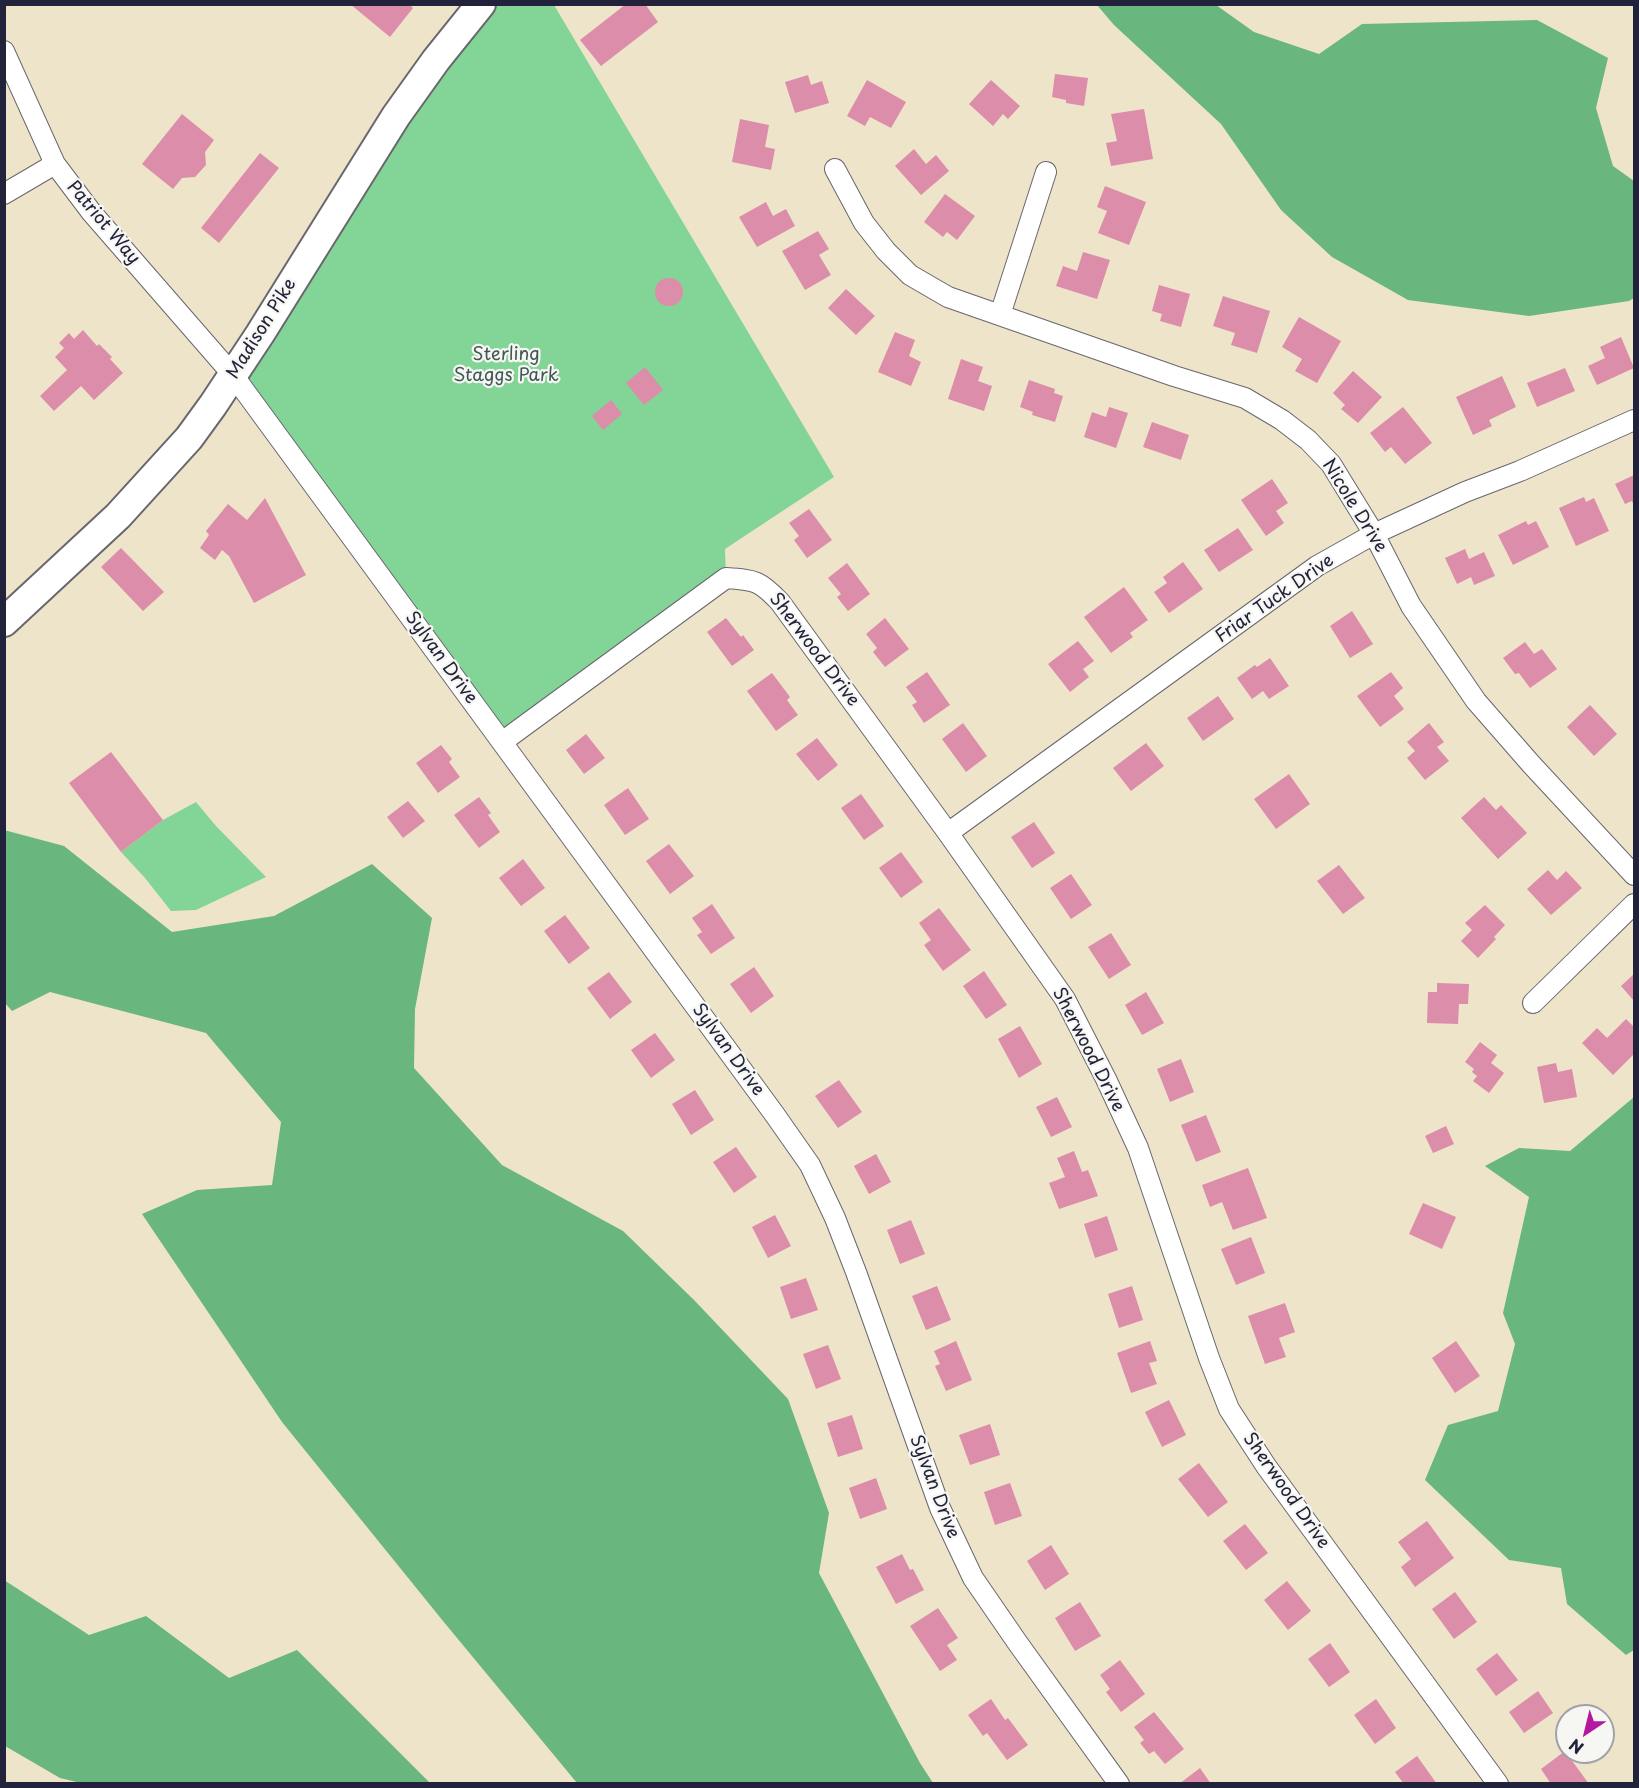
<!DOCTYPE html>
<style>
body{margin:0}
#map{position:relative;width:1639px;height:1788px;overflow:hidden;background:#eee4ca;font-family:"Playpen Sans",sans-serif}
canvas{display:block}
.frame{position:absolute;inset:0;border:6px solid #22223b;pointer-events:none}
.north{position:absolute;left:1555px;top:1704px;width:60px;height:60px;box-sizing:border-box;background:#f6f6f2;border:2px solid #a1a1a9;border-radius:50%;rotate:215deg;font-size:16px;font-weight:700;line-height:24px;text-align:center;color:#22223b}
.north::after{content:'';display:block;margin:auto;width:21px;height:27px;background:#b5179e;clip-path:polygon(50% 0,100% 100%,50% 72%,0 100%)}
</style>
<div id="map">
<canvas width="1639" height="1788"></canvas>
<div class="frame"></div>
<div class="north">N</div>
</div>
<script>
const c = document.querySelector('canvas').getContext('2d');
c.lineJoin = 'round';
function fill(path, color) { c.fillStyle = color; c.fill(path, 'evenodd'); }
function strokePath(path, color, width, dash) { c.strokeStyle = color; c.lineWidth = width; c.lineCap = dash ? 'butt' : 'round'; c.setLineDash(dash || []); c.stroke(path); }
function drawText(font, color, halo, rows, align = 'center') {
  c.font = font + ' "Playpen Sans",sans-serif'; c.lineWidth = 4.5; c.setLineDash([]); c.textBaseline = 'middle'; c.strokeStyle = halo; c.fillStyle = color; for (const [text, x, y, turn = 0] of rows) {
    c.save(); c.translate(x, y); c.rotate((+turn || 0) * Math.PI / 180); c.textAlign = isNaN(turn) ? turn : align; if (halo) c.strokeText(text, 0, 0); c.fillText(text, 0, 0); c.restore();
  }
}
const green = new Path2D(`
 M481,5H554L834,477L725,549L726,578L502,742L233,375Z
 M196,802L216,826L266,877L196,910L171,911L145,878L121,852L163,820Z`);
const forest = new Path2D(`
 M1097,5H1216L1254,32L1319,54L1362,24L1537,20L1608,58L1596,108L1613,166L1634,181V298L1629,301L1529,316L1408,300L1332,257L1281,210L1221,124L1114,25Z
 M4,830L64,846L172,932L274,916L372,864L432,918L415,1009L414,1068L502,1165L623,1231L694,1300L788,1399L829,1513L819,1573L920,1763L933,1783H577L443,1621L282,1422L142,1214L197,1190L272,1185L281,1122L206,1033L50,992L12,1011L5,1003Z
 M1634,1097V1650L1626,1655L1567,1604L1561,1568L1509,1560L1425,1480L1448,1425L1498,1411L1515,1344L1503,1313L1529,1197L1485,1166L1519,1148L1570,1151Z
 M4,1580L89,1635L146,1616L229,1678L297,1650L430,1783L85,1784L60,1778L5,1746Z`);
const building = new Path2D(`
 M350,4H409L413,8L390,37Z
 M626,4H645L658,22L601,66L580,40Z
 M1055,74L1088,78L1084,106L1066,103V100L1052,97Z
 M808,75L811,85L822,81L829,103L795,113L785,82Z
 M867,80L906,102L891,128L870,117L865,126L847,116Z
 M991,80L1020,106L1008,119L1003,114L993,126L969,104Z
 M1144,109L1153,159L1111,166L1106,143L1117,141L1111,114Z
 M182,114L214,140L205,152L206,165L195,177L182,178L173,189L142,164Z
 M740,119L769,125L765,147L775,149L771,170L732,162Z
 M914,149L926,164L936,155L949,171L921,195L895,166Z
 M260,153L279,168L219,243L201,228Z
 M1105,186L1146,202L1129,245L1098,233L1107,211L1097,207Z
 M945,194L975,216L957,240L947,232L943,237L924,222Z
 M766,202L773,216L786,209L795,226L757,247L739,217Z
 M818,231L829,249L819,255L831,275L805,290L782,251Z
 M1083,252L1110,260L1097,299L1056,286L1063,266L1077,271Z
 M655 292a14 14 0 1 1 28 0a14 14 0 1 1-28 0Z
 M1159,285L1190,294L1181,327L1160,321L1162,314L1152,311Z
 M846,289L875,316L856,335L828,308Z
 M1223,296L1270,311L1257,353L1231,345L1235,333L1213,326Z
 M1299,317L1341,341L1317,383L1295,371L1302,359L1282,347Z
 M83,330L97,346L99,344L112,357L110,359L123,373L94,400L81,386L54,411L40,396L67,370L55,357L64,348L59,343L69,333L74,339Z
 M895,332L915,340L909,356L921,362L911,386L878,372Z
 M1621,337L1634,368L1597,385L1588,366L1605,358L1600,347Z
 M961,359L983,367L978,381L992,386L984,411L948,399Z
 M645,367L663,390L644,405L626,383Z
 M1565,368L1575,391L1537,407L1527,383Z
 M1353,371L1382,397L1358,423L1341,409L1345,405L1333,393Z
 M1502,376L1516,407L1489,420L1492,426L1473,435L1456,397Z
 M1029,380L1055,389L1054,393L1063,396L1055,422L1032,415L1033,412L1020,407Z
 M611,400L622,414L603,430L592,416Z
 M1109,407L1128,413L1116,448L1084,437L1092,412L1106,417Z
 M1403,407L1432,443L1405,464L1391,447L1385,452L1370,433Z
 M1152,422L1189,435L1181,460L1143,447Z
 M1634,475V506L1632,501L1625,504L1615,484Z
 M1272,479L1288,503L1276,511L1284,523L1266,536L1241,500Z
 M1584,497L1586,502L1594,498L1609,531L1576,546L1559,508Z
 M265,498L306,575L254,603L229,556L222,550L215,560L200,548L209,535L206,531L228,504L247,520Z
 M809,509L832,540L807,558L794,540L799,536L789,523Z
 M1526,521L1528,525L1536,521L1549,547L1513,565L1498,535Z
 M1238,528L1253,550L1219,572L1204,550Z
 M121,548L164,592L143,611L101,567Z
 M1465,549L1469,559L1484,552L1495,576L1474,585L1471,577L1457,584L1445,558Z
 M1183,562L1203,589L1169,613L1154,592L1167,583L1163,577Z
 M847,563L870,594L848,611L837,597L841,594L828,578Z
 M1124,587L1148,620L1130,633L1133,637L1111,653L1084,617Z
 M1352,611L1373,644L1350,658L1330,626Z
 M726,618L741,637L743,635L754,650L732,666L707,632Z
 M885,618L909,649L885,667L873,652L877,648L866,634Z
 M1078,641L1094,661L1083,669L1089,677L1070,692L1048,664Z
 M1525,642L1534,654L1542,649L1557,669L1530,688L1519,673L1515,674L1503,658Z
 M1270,658L1289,686L1269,699L1263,691L1252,699L1237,678L1255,665L1257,667Z
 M927,672L950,705L924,723L912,705L917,702L906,687Z
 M1391,672L1403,688L1394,696L1404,709L1380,727L1357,696Z
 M772,673L790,697L787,700L798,715L776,731L747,691Z
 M1218,696L1234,719L1203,741L1187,718Z
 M1590,705L1617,734L1594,756L1567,727Z
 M963,723L987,756L966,772L942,739Z
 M1429,723L1444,742L1437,747L1449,761L1425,780L1407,758L1415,751L1407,742Z
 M586,734L605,758L584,774L566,750Z
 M817,738L838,765L818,781L796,754Z
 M1146,743L1164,766L1131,791L1113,768Z
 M441,745L452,759L449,762L460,777L438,793L416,763Z
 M111,752L163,820L121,852L69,783Z
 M1289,774L1310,804L1276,829L1254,799Z
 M628,788L649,819L625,835L604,805Z
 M861,794L884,826L864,840L841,808Z
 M479,797L491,813L488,815L500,832L479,848L454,815Z
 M1484,797L1496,810L1501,805L1527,833L1498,859L1461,818Z
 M408,801L425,821L403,838L387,817Z
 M1034,822L1055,853L1032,868L1011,837Z
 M669,844L694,876L670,894L646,861Z
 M901,852L923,882L901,898L879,868Z
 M523,859L545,888L521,906L499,878Z
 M1339,865L1365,898L1343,914L1317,881Z
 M1548,870L1557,880L1566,871L1582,888L1551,915L1527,889Z
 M1071,874L1092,905L1071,919L1050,888Z
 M712,904L735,938L711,954L697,935L702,932L692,918Z
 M1485,905L1505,925L1494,937L1496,939L1478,958L1461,941L1472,930L1465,923Z
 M939,908L971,950L943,971L924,945L931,940L919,923Z
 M565,915L590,948L569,964L544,931Z
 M1111,933L1131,965L1109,979L1088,947Z
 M754,967L774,996L751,1013L730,984Z
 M984,971L1007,1005L986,1019L963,986Z
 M609,972L632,1002L610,1019L587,988Z
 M1634,974V1001L1621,986Z
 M1437,983L1469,984L1468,1004H1459L1458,1024L1427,1023L1428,992H1437Z
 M1146,992L1164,1023L1142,1035L1125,1005Z
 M1626,1019L1634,1027V1054L1613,1075L1582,1043L1597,1028L1607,1038Z
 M1020,1026L1042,1064L1019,1078L998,1039Z
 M655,1033L675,1060L651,1078L631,1050Z
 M1480,1042L1497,1055L1491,1063L1504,1073L1489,1093L1473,1081L1477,1076L1472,1072L1474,1069L1465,1062Z
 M1181,1059L1194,1092L1170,1102L1157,1069Z
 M1556,1063L1558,1072L1572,1069L1577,1097L1544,1103L1537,1067Z
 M839,1080L862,1112L838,1128L815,1096Z
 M695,1090L714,1120L691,1135L672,1104Z
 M1057,1097L1072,1127L1051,1137L1036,1107Z
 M1206,1115L1221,1152L1196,1162L1181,1125Z
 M1446,1126L1454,1144L1433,1153L1425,1136Z
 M736,1147L757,1177L734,1193L713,1162Z
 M1074,1151L1082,1172L1088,1170L1098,1196L1059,1209L1049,1183L1065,1177L1057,1158Z
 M876,1154L891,1182L869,1194L854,1166Z
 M1248,1168L1267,1218L1233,1230L1222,1202L1210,1207L1202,1185Z
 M1423,1203L1456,1217L1442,1249L1409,1234Z
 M775,1215L791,1246L768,1258L752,1227Z
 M1107,1216L1118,1250L1095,1258L1084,1224Z
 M911,1220L925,1254L900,1264L887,1230Z
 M1251,1237L1265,1273L1236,1285L1221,1249Z
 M806,1278L818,1310L791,1319L780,1287Z
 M937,1286L951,1320L926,1330L912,1296Z
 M1132,1286L1143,1320L1119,1328L1108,1294Z
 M1285,1303L1295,1332L1279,1338L1286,1357L1265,1364L1248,1316Z
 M956,1341L972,1380L946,1391L935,1366L940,1364L934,1351Z
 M1150,1341L1157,1361L1149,1363L1157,1384L1131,1393L1117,1353Z
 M1456,1341L1480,1376L1455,1393L1432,1358Z
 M828,1345L841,1379L816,1389L803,1354Z
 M1169,1400L1186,1435L1162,1447L1145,1412Z
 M852,1415L863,1449L838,1457L827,1423Z
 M990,1424L1000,1455L970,1465L959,1435Z
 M1199,1463L1228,1502L1208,1517L1178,1479Z
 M876,1478L887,1509L860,1519L849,1488Z
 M1010,1483L1022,1516L995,1525L984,1492Z
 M1427,1521L1454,1558L1415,1587L1401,1567L1411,1559L1398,1542Z
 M1245,1524L1268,1553L1246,1570L1223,1541Z
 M1051,1545L1069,1574L1045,1590L1027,1561Z
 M902,1554L910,1570L913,1569L924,1590L896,1604L876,1567Z
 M1287,1581L1311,1611L1288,1630L1264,1600Z
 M1455,1592L1477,1622L1454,1639L1432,1609Z
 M1080,1602L1101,1636L1075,1651L1055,1618Z
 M938,1608L958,1638L947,1645L957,1660L940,1671L910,1626Z
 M1330,1643L1350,1672L1329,1687L1308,1659Z
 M1497,1653L1518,1680L1496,1696L1476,1669Z
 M1120,1660L1145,1694L1121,1712L1106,1692L1110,1689L1100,1675Z
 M1538,1691L1553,1713L1524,1733L1509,1712Z
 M991,1699L1005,1720L1008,1718L1028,1745L1007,1760L987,1733L983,1736L968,1715Z
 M1376,1699L1396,1728L1375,1744L1354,1715Z
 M1154,1712L1184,1749L1165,1764L1154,1751L1149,1754L1140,1743L1144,1740L1134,1727Z
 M1565,1751L1589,1784H1551L1541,1769Z
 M1417,1756L1437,1784H1404L1395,1772Z
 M1200,1768L1211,1784H1179Z`);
const minor = new Path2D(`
 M4,51L55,164L92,213L233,375L775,1115L810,1165L835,1218L856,1272L940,1508L973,1578L1017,1642L1119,1784
 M835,169L864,223L886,251L910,275L948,297L1174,376L1245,398L1282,420L1308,440L1331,464L1374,534L1411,606L1476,701L1531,764L1634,875
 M4,194L55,164
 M1000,315L1046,172
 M502,742L726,578C756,580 760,581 780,602L948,833L1065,999L1106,1079L1138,1148L1209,1358L1229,1409L1266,1466L1498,1784
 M948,833L1317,566L1374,534L1465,492L1520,471L1634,420
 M1533,1003L1634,904`);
const secondary = new Path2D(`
 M4,622L118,516L189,438L213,405L260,334L396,116L436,60L481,4`);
const streetNames = [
 ["Patriot Way",103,223,50],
 ["Madison Pike",262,329,-58],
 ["Nicole Drive",1354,506,58],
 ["Friar Tuck Drive",1275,599,-35],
 ["Sherwood Drive",814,650,53],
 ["Sylvan Drive",441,658,54],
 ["Sylvan Drive",728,1050,54],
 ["Sherwood Drive",1088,1050,63],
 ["Sylvan Drive",934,1487,69],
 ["Sherwood Drive",1286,1491,55]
];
const parkNames = [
 ["Sterling",506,355],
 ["Staggs Park",506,376]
];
fill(green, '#82d596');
fill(forest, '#69b67f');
fill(building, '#dc8da9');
strokePath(minor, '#69666d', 22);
strokePath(secondary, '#69666d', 32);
strokePath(minor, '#fff', 20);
strokePath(secondary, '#fff', 28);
drawText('18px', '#22223b', '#f6f6f2', streetNames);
drawText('18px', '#3f5856', '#f6f6f2', parkNames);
</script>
